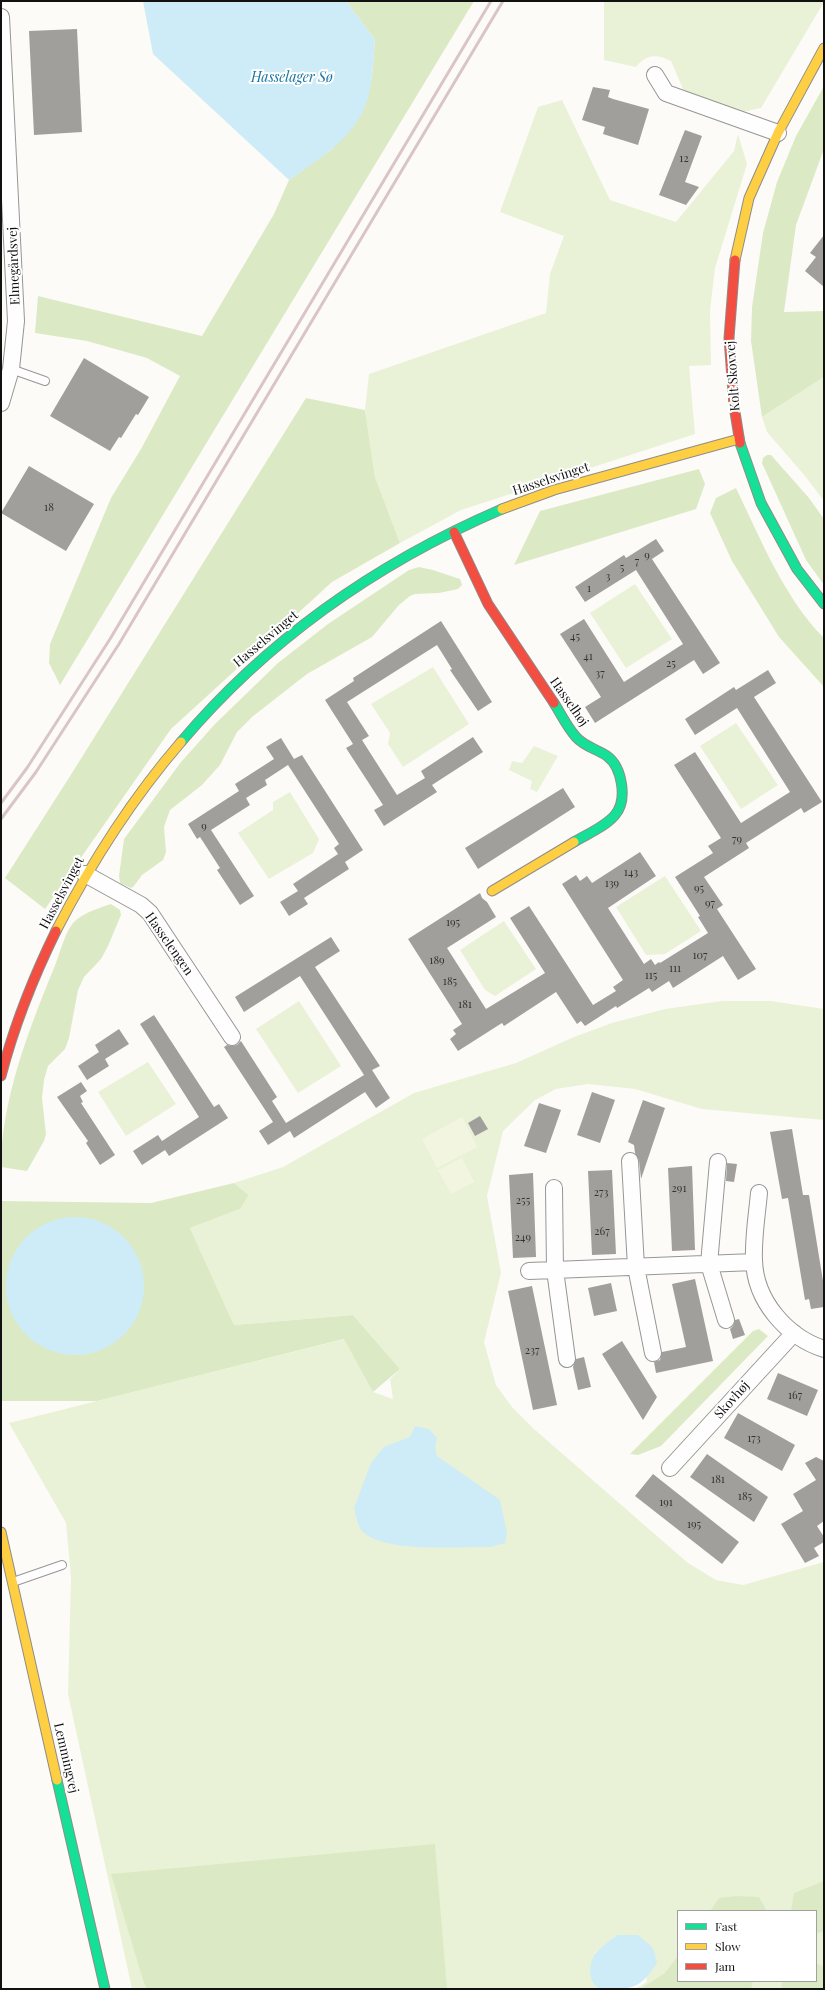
<!DOCTYPE html>
<meta charset="utf-8">
<style>
body{margin:0}
#map{position:relative;width:825px;height:1990px;overflow:hidden;background:#fdfbf7;font-family:"Playfair Display",serif}
canvas{display:block}
.frame{position:absolute;inset:0;border:2px solid #111;pointer-events:none}
.legend{position:absolute;left:677px;top:1910px;width:140px;height:72px;box-sizing:border-box;background:#fff;border:1px solid #a0a0a0;margin:0;padding:5px 7px;list-style:none;font-size:12px;color:#111}
.legend li{display:flex;align-items:center;gap:8px;height:20px}
.legend b{width:20px;border:1px solid #a0a0a0}
</style>
<div id="map">
<canvas width="825" height="1990"></canvas>
<div class="frame"></div>
<ul class="legend">
<li><b style="height:5px;background:#16e098"></b>Fast</li>
<li><b style="height:5px;background:#ffcf43"></b>Slow</li>
<li><b style="height:5px;background:#f24e42"></b>Jam</li>
</ul>
</div>
<script>
const c = document.querySelector('canvas').getContext('2d');
c.lineJoin = 'round';
function fill(path, color) { c.fillStyle = color; c.fill(path, 'evenodd'); }
function strokePath(path, color, width, dash) { c.strokeStyle = color; c.lineWidth = width; c.lineCap = dash ? 'butt' : 'round'; c.setLineDash(dash || []); c.stroke(path); }
function drawText(font, color, halo, rows, align = 'center') {
  c.font = font + ' "Playfair Display",serif'; c.lineWidth = 4; c.setLineDash([]); c.textBaseline = 'middle'; c.strokeStyle = halo; c.fillStyle = color; for (const [text, x, y, turn = 0] of rows) {
    c.save(); c.translate(x, y); c.rotate((+turn || 0) * Math.PI / 180); c.textAlign = isNaN(turn) ? turn : align; if (halo) c.strokeText(text, 0, 0); c.fillText(text, 0, 0); c.restore();
  }
}
const green = new Path2D(`
 M604,1H824V2L761,108L737,113L688,94L683,89L671,61C657,54 647,54 636,67L604,60Z
 M562,100L610,200L676,222L734,151L738,134L747,164L715,268L710,310L711,365L689,366L695,434L461,510L400,543L375,477L365,410L369,374L546,313L550,274L564,236L500,212L538,107Z
 M824,377V501L805,476L767,432L762,417Z
 M635,584L672,639L626,668L590,613Z
 M433,667L469,724L403,767L388,744L390,733L371,704Z
 M736,723L778,785L741,809L700,746Z
 M534,746L558,756L537,792L530,789L532,781L509,770L512,761L522,763Z
 M290,792L319,839L313,853L269,879L238,833L273,810V802Z
 M665,876L701,931L665,954L646,955L616,907Z
 M504,921L536,969L495,996L485,990L460,950Z
 M299,1001L341,1066L298,1093L256,1029Z
 M722,1001H771L824,1009V1120L702,1109L635,1089L588,1084L556,1089L535,1100L503,1131L487,1196L501,1273L484,1342L496,1385L512,1407L534,1429L688,1563L716,1580L743,1585L824,1562V1989H635L647,1982L638,1935H617L595,1953V1986L599,1989H132L68,1694L71,1578L66,1523L9,1423L345,1339L373,1392L393,1399L390,1379L400,1369L353,1315L234,1325L190,1228L240,1209L249,1195L234,1183L283,1167L414,1093L516,1063L574,1037L612,1023L665,1009ZM678,1911H816V1981H678Z
 M148,1062L176,1104L126,1136L98,1092Z`);
const forest = new Path2D(`
 M346,1H474L60,685L49,663L50,644L111,498L141,449L180,376L147,358L87,341L35,333L38,296L202,336L274,214L289,180L332,149L366,102L372,76L375,40Z
 M824,86V149L796,225L784,312L824,311V377L762,417L751,341L752,307L763,233L777,182L796,136Z
 M306,398L365,410L375,477L400,543L332,582L171,729L45,909L5,878L72,773Z
 M767,455H771L809,498L824,519V585L806,560L762,463L763,458Z
 M699,469L705,484L696,509L514,565L540,511Z
 M736,488C760,538 785,599 824,638V687L779,637L732,561L710,513L716,498Z
 M419,567L433,570L460,579L462,585L458,589L439,593L415,594L410,596L399,605L372,637L307,674L252,717L237,732L220,765L202,785L170,810L164,827L166,852L163,860L142,875L134,886L131,888L120,883L119,876L124,839L181,762L215,724L278,663L328,624L409,570Z
 M111,904L120,910L121,915L108,946L101,959L84,977L78,990L69,1038L65,1049L48,1066L44,1080L42,1098L46,1134L44,1141L27,1171L1,1167C1,1100 29,1029 54,968C60,954 64,934 73,923C82,913 99,908 111,904Z
 M234,1183L249,1195L240,1209L190,1228L234,1325L353,1315L400,1369L373,1392L344,1339L97,1401H1V1201L151,1203Z
 M759,1329L768,1336L661,1446L638,1455L630,1454L753,1331Z
 M435,1844L447,1989H147L143,1980L111,1874Z
 M824,1881V1931L816,1934V1911H791L794,1893Z
 M737,1896L759,1897L767,1911H710L719,1898Z
 M678,1956V1981H753L751,1989H640L665,1973Z
 M816,1963L824,1967V1989H781L782,1981H816Z`);
const pitch = new Path2D(`
 M462,1117L477,1147L437,1168L422,1139Z
 M462,1158L474,1182L451,1194L438,1170Z`);
const water = new Path2D(`
 M143,1H346L375,40C373,60 373,81 367,101C355,138 319,159 289,180L153,54Z
 M6 1286a69 69 0 1 1 138 0a69 69 0 1 1-138 0Z
 M415,1426L429,1429L437,1438L435,1447L437,1456L500,1500L507,1533L505,1543L491,1547C460,1546 384,1554 362,1531C357,1525 356,1514 354,1508L371,1463L384,1447L410,1437Z
 M617,1935H638L653,1948L657,1963C639,1990 633,1989 599,1989C588,1981 588,1966 595,1954C600,1947 610,1941 617,1935Z`);
const building = new Path2D(`
 M77,29L82,132L34,135L29,31Z
 M593,87L610,90L608,97L613,99L649,109L638,145L603,134L605,127L582,120Z
 M685,130L702,136L685,182L699,187L686,205L659,195Z
 M824,235V287L805,271L816,257L810,253Z
 M84,358L149,397L138,415L136,414L121,438L119,437L110,451L50,416Z
 M29,466L94,504L66,551L1,513Z
 M656,539L664,551L652,559L720,663L703,674L694,660L595,723L585,707L601,697L560,634L584,619L624,682L683,644L636,570L585,602L575,587L624,555L626,558Z
 M441,621L492,702L478,711L450,670L452,669L437,645L347,702L369,736L362,740L397,795L425,778L421,771L473,737L483,752L432,785L437,792L384,826L374,810L383,805L346,748L353,744L325,700L354,681L353,678Z
 M768,670L776,683L754,697L822,802L804,813L801,808L746,843L749,848L704,877L723,905L717,909L756,969L738,980L723,956L673,988L669,981L652,992L649,988L617,1008L616,1006L585,1026L581,1021L577,1024L556,992L504,1026L502,1023L458,1051L450,1039L456,1034L453,1030L462,1024L408,939L480,893L482,898L487,902L496,917L447,948L486,1009L545,973L510,918L529,906L593,1005L616,991L613,987L623,980L562,884L576,875L580,881L587,876L592,883L640,852L656,876L608,908L644,964L651,959L655,965L659,962L660,963L708,933L698,917L700,916L675,877L713,853L708,846L721,838L674,765L695,752L741,823L790,792L737,708L695,735L685,719L734,687L736,690Z
 M281,738L294,759L302,755L363,850L345,862L349,869L304,898L308,904L289,916L280,902L298,891L293,884L338,854L334,848L339,844L288,765L265,780L267,785L246,798L250,805L211,830L254,896L240,905L217,870L220,868L200,837L197,839L188,824L239,791L235,784L274,759L266,747Z
 M563,788L575,807L478,869L465,848Z
 M331,937L340,951L315,967L380,1066L372,1070L390,1098L376,1108L365,1092L294,1138L290,1131L268,1145L259,1131L273,1122L224,1047L227,1045L232,1046L237,1045L241,1041L277,1097L272,1101L286,1123L364,1075L300,976L244,1012L235,997Z
 M154,1015L214,1107L219,1104L228,1118L169,1156L165,1150L142,1165L133,1151L158,1135L162,1141L199,1117L140,1024Z
 M119,1029L129,1044L105,1059L109,1066L87,1080L78,1066L99,1052L95,1045Z
 M81,1082L87,1091L80,1096L83,1102L81,1103L115,1155L100,1165L86,1143L88,1141L57,1097Z
 M592,1092L615,1100L600,1143L577,1135Z
 M643,1100L665,1108L641,1179L639,1160L635,1153L634,1145L628,1142Z
 M539,1103L561,1110L546,1153L524,1146Z
 M480,1116L488,1129L475,1136L468,1123Z
 M792,1129L803,1195H809L824,1287V1307L811,1309L809,1299L805,1300L788,1198L782,1199L770,1132Z
 M727,1163L737,1164L734,1182L726,1181Z
 M692,1166L695,1250L672,1251L668,1168Z
 M612,1170L616,1254L592,1255L588,1171Z
 M533,1173L536,1257L513,1258L509,1175Z
 M695,1279L713,1361L656,1373L654,1362L660,1360L662,1352L686,1347L672,1284Z
 M611,1283L617,1311L594,1316L588,1288Z
 M532,1286L557,1405L533,1410L508,1291Z
 M739,1319L745,1335L733,1339L730,1329L733,1326L735,1320Z
 M622,1341L657,1397L643,1420L602,1354Z
 M584,1357L591,1387L578,1390L573,1367L576,1359Z
 M778,1373L818,1390L807,1416L767,1399Z
 M738,1413L795,1445L782,1471L724,1438Z
 M707,1454L768,1497L754,1522L690,1477Z
 M816,1457L824,1461V1521L817,1526L824,1537V1542L814,1548L819,1556L805,1563L781,1524L803,1511L793,1494L816,1480L805,1463Z
 M653,1474L739,1542L722,1564L635,1496Z`);
const lane = new Path2D(`
 M11,369L45,381
 M13,1582L62,1565`);
const street = new Path2D(`
 M1,17L16,321L11,369L1,403
 M655,75L666,93L778,133
 M85,874L141,905L150,913L232,1037
 M630,1161L636,1267L653,1353
 M718,1162L709,1264L726,1320
 M554,1188L555,1270L567,1359
 M759,1193C757,1215 753,1238 754,1260C755,1301 787,1337 824,1349
 M529,1271L754,1262
 M670,1468L794,1333`);
const fast = new Path2D(`
 M740,443L761,503L797,569L824,604
 M554,703C561,714 567,727 576,737C585,747 597,749 607,756C622,767 628,800 615,815C605,827 587,834 574,842
 M181,742C268,639 379,562 502,509
 M57,1780L105,1989`);
const slow = new Path2D(`
 M735,260L749,198L778,133L824,48
 M502,509L554,490L739,439
 M492,891L574,842
 M56,931C91,863 131,800 181,742
 M1,1532L57,1780`);
const jam = new Path2D(`
 M735,260L729,338L734,406L740,443
 M454,532L488,604L554,703
 M1,1076C14,1026 33,978 56,931`);
const rail = new Path2D(`
 M1,803L27,768L110,639L491,1
 M1,819L36,772L119,644L503,1`);
const numberNames = [
 ["12",684,159],
 ["18",49,508],
 ["9",647,556],
 ["7",637,562],
 ["5",622,568],
 ["3",608,577],
 ["1",589,589],
 ["45",575,637],
 ["41",588,657],
 ["25",671,664],
 ["37",600,674],
 ["9",204,827],
 ["79",737,840],
 ["143",631,873],
 ["139",612,884],
 ["95",699,889],
 ["97",710,904],
 ["195",453,923],
 ["107",700,956],
 ["189",437,961],
 ["111",675,969],
 ["115",651,976],
 ["185",450,982],
 ["181",465,1005],
 ["291",679,1189],
 ["273",601,1193],
 ["255",523,1201],
 ["267",602,1232],
 ["249",523,1238],
 ["237",532,1351],
 ["167",795,1396],
 ["173",754,1439],
 ["181",718,1480],
 ["185",745,1497],
 ["191",666,1503],
 ["195",694,1525]
];
const streetNames = [
 ["Elmegårdsvej",14,266,-92],
 ["Kolt Skovvej",733,376,-94],
 ["Hasselsvinget",551,479,-18],
 ["Hasselsvinget",266,639,-40],
 ["Hasselhøj",569,702,55],
 ["Hasselsvinget",62,893,-62],
 ["Hasselengen",169,944,55],
 ["Skovhøj",732,1400,-48],
 ["Lemmingvej",66,1758,77]
];
const waterNames = [
 ["Hasselager Sø",292,78]
];
fill(green, '#e9f2d7');
fill(forest, '#dbeac5');
fill(pitch, '#f2f6e1');
fill(water, '#cdecf7');
fill(building, '#a19f9c');
strokePath(lane, '#979695', 10);
strokePath(street, '#979695', 18);
strokePath(fast, '#8e8d8b', 11);
strokePath(slow, '#8e8d8b', 11);
strokePath(jam, '#8e8d8b', 11);
strokePath(lane, '#fffefe', 8);
strokePath(street, '#fffefe', 16);
strokePath(fast, '#16e098', 9);
strokePath(slow, '#ffcf43', 9);
strokePath(jam, '#f24e42', 9);
strokePath(rail, '#d9c5c8', 3);
drawText('11px', '#353434', null, numberNames);
drawText('13px', '#111', '#fff', streetNames);
drawText('italic 14px', '#1775a5', '#fff', waterNames);
</script>
